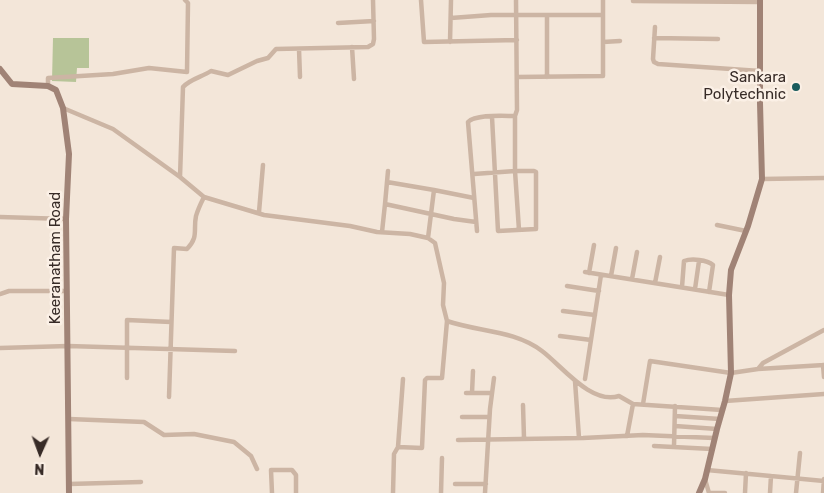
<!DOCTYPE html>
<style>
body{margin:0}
#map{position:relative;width:824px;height:493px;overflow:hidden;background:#f3e6d9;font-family:Rubik,sans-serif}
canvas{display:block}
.north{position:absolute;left:15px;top:428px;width:50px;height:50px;-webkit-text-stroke:4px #fbf0e6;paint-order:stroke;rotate:182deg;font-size:14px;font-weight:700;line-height:20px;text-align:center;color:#372b27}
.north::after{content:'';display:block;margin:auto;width:18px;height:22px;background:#372b27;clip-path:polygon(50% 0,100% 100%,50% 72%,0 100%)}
</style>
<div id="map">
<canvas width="824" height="493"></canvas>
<div class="north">N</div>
</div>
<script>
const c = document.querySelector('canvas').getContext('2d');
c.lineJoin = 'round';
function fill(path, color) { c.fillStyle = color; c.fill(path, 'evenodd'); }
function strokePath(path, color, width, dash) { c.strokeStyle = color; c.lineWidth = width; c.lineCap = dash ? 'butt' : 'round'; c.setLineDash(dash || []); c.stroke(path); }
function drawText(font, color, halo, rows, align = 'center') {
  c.font = font + ' Rubik,sans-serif'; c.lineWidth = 5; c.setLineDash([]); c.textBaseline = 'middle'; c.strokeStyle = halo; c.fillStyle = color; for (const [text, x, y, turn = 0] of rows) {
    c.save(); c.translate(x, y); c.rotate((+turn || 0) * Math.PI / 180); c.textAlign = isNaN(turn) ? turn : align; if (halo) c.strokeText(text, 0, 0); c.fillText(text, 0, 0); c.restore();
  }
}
const green = new Path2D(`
 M53,38H89V68H77L76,82L52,81Z`);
const street = new Path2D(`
 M421,0L424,42L517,40
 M633,1L760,2
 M547,15V77
 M451,18L491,15H603
 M338,23L374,21
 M655,27L653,59L654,62L658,64L760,71
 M654,38L718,39
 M450,42L451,0
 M603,42L620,41
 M352,47L354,79
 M299,49L300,77
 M517,77L603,76V0
 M48,86V78L113,74L149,68L187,72L188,3L185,0
 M63,108L113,129L180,177L204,197L264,215L350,226L377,232L410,234L428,238L435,243L444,283L443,305L447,321C479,332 514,330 542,351C562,366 591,405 619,396L633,404L722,410
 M492,117L498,231L536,229V172L534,171H515L519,230
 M474,174L515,171V116
 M180,177L183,87C190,79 202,77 211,71L228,75L257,61L268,58L276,49L368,47L373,44L374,39L373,0
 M762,179L824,178
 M387,182L434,190
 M385,204L388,171
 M259,212L263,165
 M0,217L66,219
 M717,225L746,231
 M477,231L468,122C476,114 503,116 515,116L517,110L516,0
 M382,232L385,204L454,219L476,222
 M428,238L434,190L474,198
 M585,272L729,295
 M589,273L594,245
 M611,276L616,248
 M632,279L637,252
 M655,283L660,257
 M567,286L599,291
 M682,287L684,261C692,258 707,260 713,265L709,292
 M695,289L699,261
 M0,294L9,291H67
 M563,311L595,315
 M560,336L591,340
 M0,348L68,346L235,351
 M823,365L824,377
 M758,369L824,365
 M127,378V320L171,322
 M585,379L601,275
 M575,381L579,438
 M466,393H492
 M472,393L473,371
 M169,397L174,248L187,249C199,237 193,230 196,216C198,209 201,203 204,197
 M725,401L824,394
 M643,404L650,361L731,373L758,369L763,363L824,330
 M523,405L524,438
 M675,416L720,419
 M462,417H489
 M69,419L144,422L164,435L194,434L234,442L251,456L257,469
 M675,426L717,429
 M627,436L633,404
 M458,440L583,438L643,435L714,438
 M654,446L712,449
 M674,446L675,406
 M398,447L422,448L425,380L427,378H442L447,321
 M707,470L824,481
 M705,479L709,493H725
 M69,484L141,482
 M455,484H486
 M272,493L271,470H292L296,475V493
 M393,493L394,454L398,447L403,379
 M441,493L442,458
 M485,493L490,409L494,378
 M745,493L746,473
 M770,493L771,476
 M796,493L800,453
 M823,493L824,479`);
const secondary = new Path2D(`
 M0,69L12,84L48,86L56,90L63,108L69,154L66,219L69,493
 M699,493L705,479L717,429L725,401L731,373L729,295L731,270L748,226L762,179L760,103V0`);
const markers = [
 [796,87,5,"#195b5c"]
];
const poiNames = [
 ["Sankara",786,78],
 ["Polytechnic",786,95]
];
const streetNames = [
 ["Keeranatham Road",56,258,-90]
];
fill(green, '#b7c498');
strokePath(street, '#ccb5a4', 4.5);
strokePath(secondary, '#a08376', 6);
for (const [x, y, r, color] of markers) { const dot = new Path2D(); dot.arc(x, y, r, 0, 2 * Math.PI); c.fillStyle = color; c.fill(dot); strokePath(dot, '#fbf0e6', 2); }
drawText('15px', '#372b27', '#fbf0e6', poiNames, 'right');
drawText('15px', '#372b27', '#fbf0e6', streetNames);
</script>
